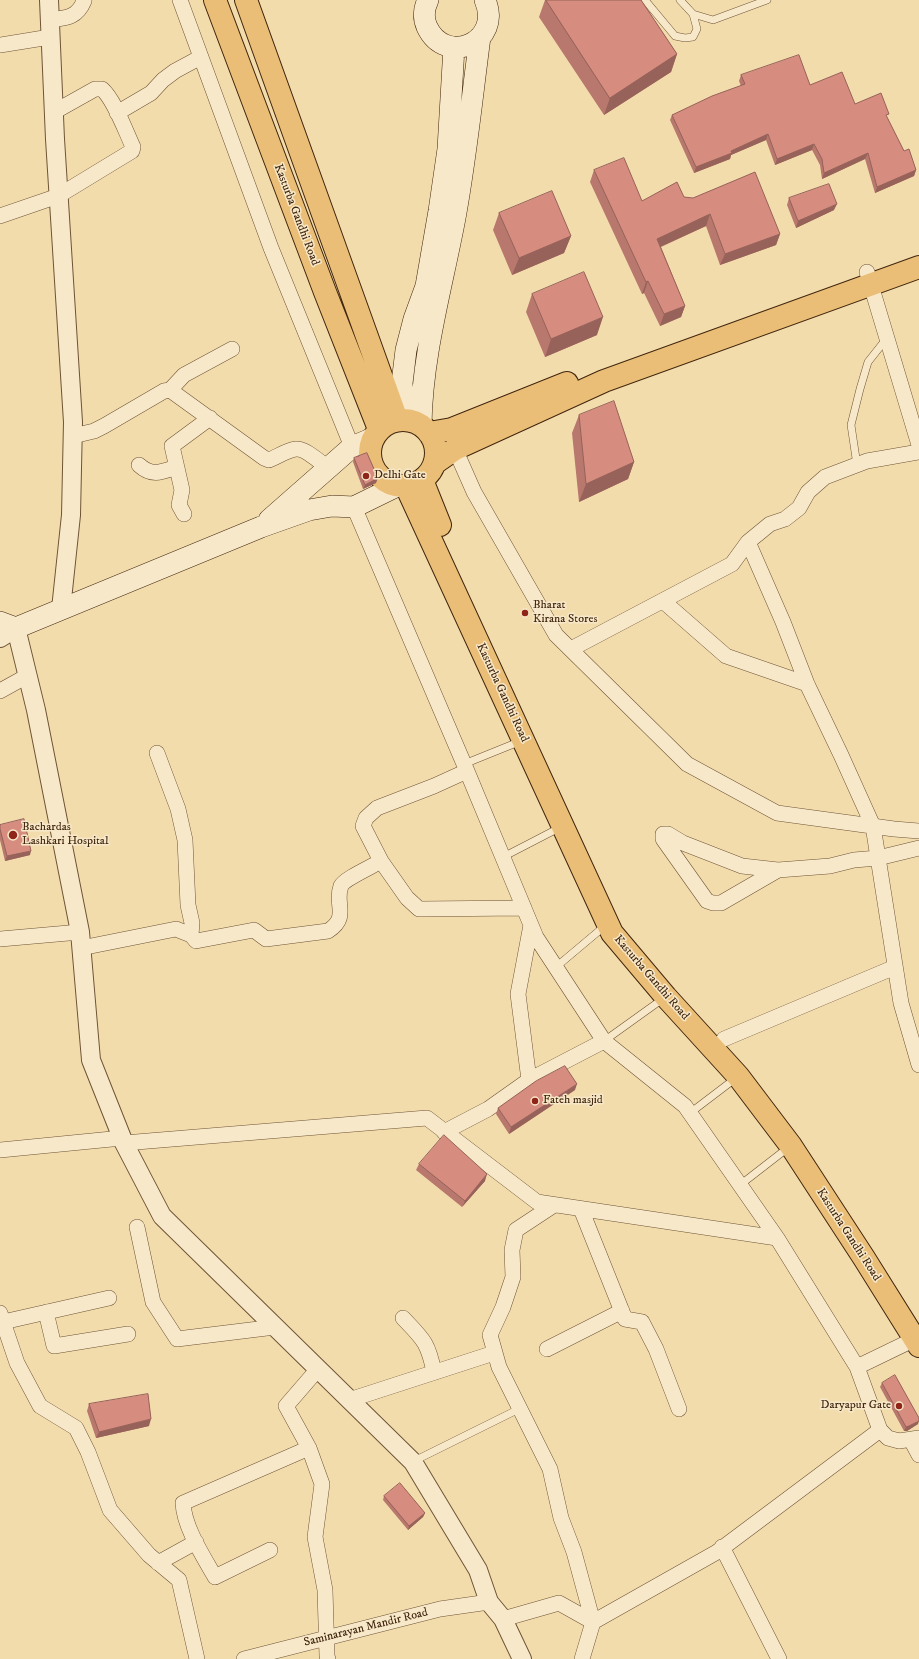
<!DOCTYPE html>
<style>
body{margin:0}
canvas{display:block;background:#f3dcac}
</style>
<canvas width="919" height="1659"></canvas>
<script>
const c = document.querySelector('canvas').getContext('2d');
c.lineJoin = 'round';
function strokePath(path, color, width, dash) { c.strokeStyle = color; c.lineWidth = width; c.lineCap = dash ? 'butt' : 'round'; c.setLineDash(dash || []); c.stroke(path); }
function fill(path, color) { c.fillStyle = color; c.fill(path, 'evenodd'); }
function drawText(font, color, halo, rows, align = 'center') {
  c.font = font + ' "IM FELL DW Pica",serif'; c.lineWidth = 3; c.setLineDash([]); c.textBaseline = 'middle'; c.strokeStyle = halo; c.fillStyle = color; for (const [text, x, y, turn = 0] of rows) {
    c.save(); c.translate(x, y); c.rotate((+turn || 0) * Math.PI / 180); c.textAlign = isNaN(turn) ? turn : align; if (halo) c.strokeText(text, 0, 0); c.fillText(text, 0, 0); c.restore();
  }
}
const service = new Path2D(`
 M645,0L675,36L685,38L693,37L697,29L693,14
 M680,0L693,14L713,20L767,0
 M857,465L851,425L860,389L868,362L887,338
 M464,764L521,741
 M503,857L561,827
 M556,967L606,925
 M604,1041L664,998
 M690,1113L736,1078
 M740,1185L789,1147
 M414,1461L519,1409`);
const minor = new Path2D(`
 M180,0L271,248L352,447
 M50,20C66,18 77,18 84,1L83,0
 M0,45L50,37
 M117,113L151,93L163,80L175,71L201,57
 M0,216L58,196L132,151L133,147C126,132 114,99 102,89H95L54,112
 M867,272L919,445
 M170,390L184,375L232,349
 M73,436L94,431L104,426L164,391L170,390L264,458L269,460C277,457 287,450 296,449C305,448 320,462 328,468
 M455,449L474,492L556,635L687,764L777,813L894,829L919,831
 M139,465C152,477 162,472 176,467
 M354,507L464,764L536,937L604,1041L685,1106L777,1238L857,1367
 M184,514L179,505L182,490L172,446L210,418
 M748,542L783,622L807,684L841,755L873,826L901,1003L919,1065
 M663,601L726,656L807,684
 M571,649L732,564L748,542L770,524L785,519L799,508L808,492L825,477L867,461L919,452
 M0,691L27,676
 M157,753L178,809L185,840L188,905L192,923L191,935
 M381,861L407,898L419,909L524,908
 M778,870L721,903H713L707,901L663,839V834H668L683,843L742,866L778,870L830,866L854,860L878,858L919,848
 M0,939L80,932
 M81,948L176,929L191,935L196,941L254,930L266,939L328,931C350,917 334,904 341,886C344,879 373,866 381,861L363,826L366,818L377,808L434,786L467,771
 M724,1039L895,967
 M529,1080L604,1041
 M444,1132L488,1109L529,1080L518,994L531,925
 M124,1143L427,1118L537,1202L777,1238
 M0,1150L122,1138
 M554,1205L516,1230L512,1250L513,1277L503,1307L490,1335L499,1367L550,1469L561,1518L574,1552L593,1622L582,1659
 M581,1209L625,1319L642,1322L656,1349L679,1409
 M137,1227L153,1302L177,1339L275,1327
 M46,1312L54,1346L128,1334
 M0,1313L17,1363L40,1406L76,1428L88,1452L110,1510L149,1555L179,1580L197,1659
 M403,1318C423,1339 428,1342 434,1372
 M3,1322L109,1298
 M919,1337L857,1367L880,1430L888,1438L899,1441L919,1438
 M547,1349L622,1311
 M318,1369L286,1406L309,1448L322,1484L315,1537L325,1590L327,1656L328,1659
 M349,1400L494,1353
 M911,1440L919,1455
 M722,1547L779,1659
 M270,1550L215,1577C203,1556 184,1527 183,1503L309,1448
 M158,1563L196,1542
 M503,1619L559,1603L593,1622
 M593,1622L717,1552L880,1430
 M244,1659L440,1609L489,1602`);
const tertiary = new Path2D(`
 M49,0L55,139L73,422L71,515L61,609
 M0,638L16,628L36,710L80,932L91,1060L124,1143L162,1216L413,1462L478,1570L489,1602L503,1619L522,1659`);
const secondary = new Path2D(`
 M428,0C424,8 423,18 427,27C446,67 503,42 485,0
 M404,420L402,383L406,350L414,319L426,286L439,211L448,149L454,47
 M421,425C422,355 442,287 455,218C466,158 472,98 480,37
 M269,520L352,447L373,438
 M0,622L16,628L261,527L309,510L332,506L354,507L397,486`);
const primary = new Path2D(`
 M215,0L325,292L379,429
 M246,0L397,420
 M370 453a33 33 0 1 1 66 0a33 33 0 1 1-66 0Z
 M429,433L452,429L567,383
 M435,463L455,449L604,381L919,267
 M422,480L440,525
 M406,486L612,933L666,997L738,1076L791,1146L864,1258L919,1346`);
const wall = new Path2D(`
 M545,0H641L677,54L671,72L604,115L539,17Z
 M741,75L810,85L887,117L904,151L916,170L914,176L875,193L865,159L822,179L820,165L812,150L775,165L766,140L731,155L730,159L694,173L670,120L672,115L741,86L739,81Z
 M594,170L642,201L684,197L780,234L776,245L720,265L706,226L661,247L685,306L681,317L660,326L644,293L642,294L590,182Z
 M789,198L834,210L796,228L787,205Z
 M499,213L571,236L564,253L512,275L493,230Z
 M532,294L597,335L545,357L526,312Z
 M579,415L634,462L628,479L579,502L572,433Z
 M354,458L376,483L363,489L353,462Z
 M0,825L30,855L5,861L0,840Z
 M575,1090L509,1134L496,1114L498,1108Z
 M419,1164L485,1181L462,1207L416,1170Z
 M882,1383L918,1424L907,1431H904L880,1387Z
 M89,1404L149,1426L96,1438L87,1411Z
 M384,1496L425,1513L423,1517L408,1530L383,1500Z`);
const shadedWall = new Path2D(`
 M677,54L671,72L604,115L610,98Z
 M768,134L766,140L731,155L730,159L694,173L696,167Z
 M814,144L812,150L775,165L777,159Z
 M868,153L865,159L822,179L824,173Z
 M916,170L914,176L875,193L877,187Z
 M837,204L834,210L796,228L798,221Z
 M710,214L706,226L653,250L657,239Z
 M780,234L776,245L720,265L725,254Z
 M571,236L564,253L512,275L519,258Z
 M648,281L644,293L642,294L646,282Z
 M685,306L681,317L660,326L664,314Z
 M603,317L597,335L545,357L551,339Z
 M634,462L628,479L579,502L586,484Z
 M378,478L376,483L363,489L365,485Z
 M31,851L30,855L5,861L7,856Z
 M577,1084L575,1090L509,1134L511,1127Z
 M487,1174L485,1181L462,1207L465,1201Z
 M151,1419L149,1426L96,1438L99,1432Z
 M919,1421L918,1424L907,1431H904L906,1427Z
 M425,1513L423,1517L408,1530L409,1526Z`);
const building = new Path2D(`
 M546,0H641L677,54L610,98Z
 M799,55L810,85L842,72L855,104L881,93L889,114L886,115L904,151L909,149L916,170L877,187L868,153L824,173L822,159L814,144L777,159L768,134L731,151L732,153L696,167L672,115L712,96L745,84L741,75Z
 M624,158L642,201L677,182L684,197L693,198L755,172L780,234L725,254L710,214L657,239L685,306L664,314L648,281L646,282L594,170Z
 M829,184L837,204L798,221L789,198Z
 M552,191L571,236L519,258L499,213Z
 M584,272L603,317L551,339L532,294Z
 M614,401L634,462L586,484L579,415Z
 M367,453L378,478L365,485L354,458Z
 M24,819L31,851L7,856L0,829V825Z
 M565,1066L577,1084L511,1127L498,1108L536,1081Z
 M444,1135L487,1174L465,1201L419,1164Z
 M895,1375L919,1418V1421L909,1426L906,1427L882,1383Z
 M148,1394L151,1419L99,1432L89,1404Z
 M400,1483L425,1513L409,1526L384,1496Z`);
const markers = [
 [366,476,4,"#8f2418"],
 [525,613,4,"#8f2418"],
 [13,835,5,"#8f2418"],
 [535,1101,4,"#8f2418"],
 [899,1406,4,"#8f2418"]
];
const streetNames = [
 ["Kasturba Gandhi Road",296,215,69],
 ["Kasturba Gandhi Road",502,693,65],
 ["Kasturba Gandhi Road",651,978,49],
 ["Kasturba Gandhi Road",848,1235,57],
 ["Saminarayan Mandir Road",366,1628,-14]
];
const poiNames = [
 ["Delhi Gate",374,476],
 ["Bharat",533,606],
 ["Kirana Stores",533,620],
 ["Bachardas",22,828],
 ["Lashkari Hospital",22,842],
 ["Fateh masjid",543,1101],
 ["Daryapur Gate",891,1406,"right"]
];
strokePath(service, '#6e5436', 8);
strokePath(minor, '#6e5436', 16);
strokePath(tertiary, '#6e5436', 20);
strokePath(secondary, '#41260e', 22);
strokePath(primary, '#41260e', 24);
strokePath(service, '#f7e8c9', 7);
strokePath(minor, '#f7e8c9', 15);
strokePath(tertiary, '#f7e8c9', 18);
strokePath(secondary, '#f7e8c9', 21);
strokePath(primary, '#eabe76', 22);
fill(wall, '#b8786d');
fill(shadedWall, '#966259');
fill(building, '#d68c7f');
strokePath(building, '#966259', 1);
for (const [x, y, r, color] of markers) { const dot = new Path2D(); dot.arc(x, y, r, 0, 2 * Math.PI); c.fillStyle = color; c.fill(dot); strokePath(dot, '#f7e8c9', 1.5); }
drawText('12px', '#41260e', '#f7e8c9', streetNames);
drawText('12px', '#41260e', '#f7e8c9', poiNames, 'left');
</script>
